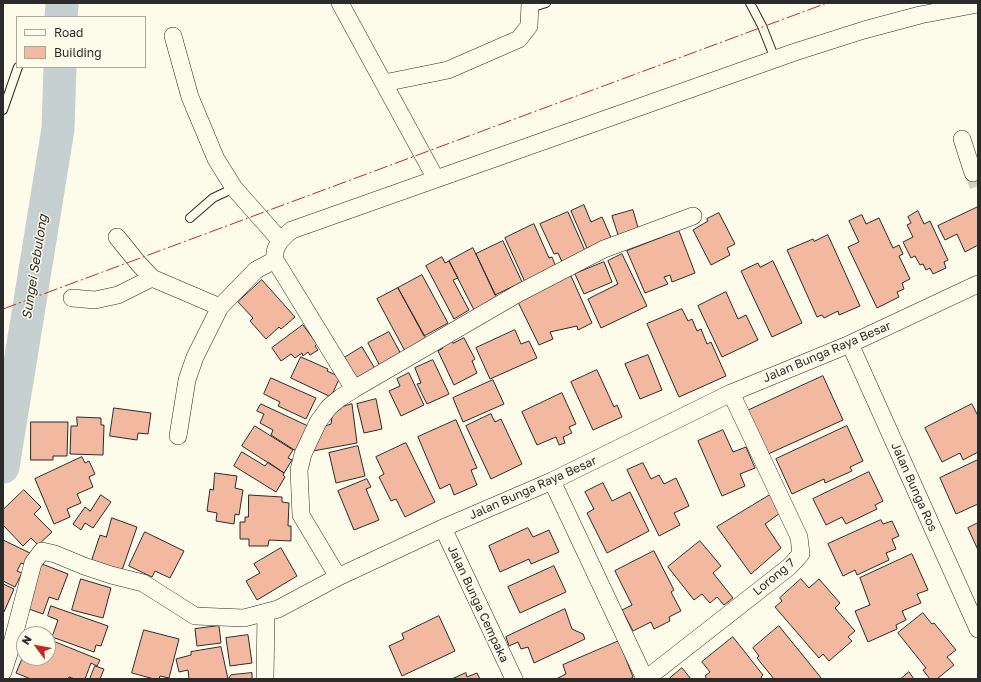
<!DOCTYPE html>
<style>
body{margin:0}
#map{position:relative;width:981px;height:682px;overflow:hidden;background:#fdfbea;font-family:"Golos Text",sans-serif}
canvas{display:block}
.frame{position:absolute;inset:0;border:4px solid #2b2b2b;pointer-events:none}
.legend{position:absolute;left:16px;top:16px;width:130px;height:52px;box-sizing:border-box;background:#fdfbea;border:1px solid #a9a89e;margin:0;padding:5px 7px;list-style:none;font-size:12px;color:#2b2b2b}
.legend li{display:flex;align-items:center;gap:8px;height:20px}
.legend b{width:20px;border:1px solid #a9a89e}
.north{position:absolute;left:16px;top:626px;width:40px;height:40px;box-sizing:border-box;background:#fdfbea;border:1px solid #a9a89e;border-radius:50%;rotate:302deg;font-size:11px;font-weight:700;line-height:16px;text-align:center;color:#2b2b2b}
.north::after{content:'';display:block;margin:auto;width:14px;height:18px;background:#c62828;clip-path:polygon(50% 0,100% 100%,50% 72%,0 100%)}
</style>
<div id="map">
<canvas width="981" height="682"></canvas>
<div class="frame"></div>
<ul class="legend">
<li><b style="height:5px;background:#fdfbea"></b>Road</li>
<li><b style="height:11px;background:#f2b8a0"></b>Building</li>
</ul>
<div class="north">N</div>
</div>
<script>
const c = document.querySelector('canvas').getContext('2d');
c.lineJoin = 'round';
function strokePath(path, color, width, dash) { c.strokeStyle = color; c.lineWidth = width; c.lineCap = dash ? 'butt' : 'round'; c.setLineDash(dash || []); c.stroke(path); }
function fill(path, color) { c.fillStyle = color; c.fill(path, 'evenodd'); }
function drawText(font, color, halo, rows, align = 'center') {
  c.font = font + ' "Golos Text",sans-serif'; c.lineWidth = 3; c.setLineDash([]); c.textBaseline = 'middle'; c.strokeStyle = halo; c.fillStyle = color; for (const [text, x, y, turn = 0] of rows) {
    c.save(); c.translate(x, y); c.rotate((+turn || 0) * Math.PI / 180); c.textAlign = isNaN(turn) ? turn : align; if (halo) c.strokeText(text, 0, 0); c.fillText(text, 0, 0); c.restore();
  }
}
const river = new Path2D(`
 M61,17L62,3
 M3,467L58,129L60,67`);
const building = new Path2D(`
 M584,205L591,222L602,217L613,242L589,253L571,211Z
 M978,207V245L965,252L957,234L945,240L938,226Z
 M633,210L639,231L619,238L612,216Z
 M918,211L924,224L930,221L948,260L944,262L946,268L933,274L930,268L926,270L923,264L920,265L915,256L911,258L903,242L913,237L907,225L911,223L908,217Z
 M568,212L586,253L563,264L558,253L554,254L540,224Z
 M719,213L735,244L727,248L730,255L711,265L693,230L708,221L707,219Z
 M862,215L866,224L879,218L893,248L899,245L903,254L899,256L910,279L902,283L904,289L897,292L899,297L877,308L848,247L859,242L849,221Z
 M534,224L549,258L552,257L556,267L525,282L505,238Z
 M679,231L695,273L672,282L670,275L664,277L668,284L645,293L627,251Z
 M828,235L860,306L839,315L838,311L824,318L822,315L817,317L787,250L813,239L814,241Z
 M503,241L522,282L495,295L476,254Z
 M473,248L497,298L474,310L449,261Z
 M622,254L647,306L601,328L588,299L618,284L608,261Z
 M442,257L445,263L449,261L458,278L453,280L469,310L454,319L426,266Z
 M773,261L802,323L772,337L741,271L758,263L760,267Z
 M604,262L612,282L584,294L575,274Z
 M422,275L448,323L424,336L398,288Z
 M571,276L592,323L578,330L577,326L550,332L553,339L539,345L517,300Z
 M262,280L295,317L281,329L279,327L266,339L250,321L253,318L238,302Z
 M398,288L428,342L406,353L377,299Z
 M726,292L738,319L746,315L758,340L722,357L698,306Z
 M682,309L688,321L692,319L697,331L701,329L707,344L711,342L726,376L679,397L647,324Z
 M303,325L317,344L315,346L318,350L310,355L308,352L303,356L302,353L295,358L291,354L281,361L272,348Z
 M515,330L521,344L529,341L537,358L490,379L476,348Z
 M389,332L402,356L381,368L368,343Z
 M464,338L475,359L472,361L477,373L454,385L438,351L443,348L441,345L452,340L453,343Z
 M362,347L377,372L359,382L344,358Z
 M648,355L662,390L640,399L625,364Z
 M301,357L328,369L327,371L340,377L331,397L291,378Z
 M433,360L449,394L427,404L417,384L421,383L415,368Z
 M597,370L614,407L617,405L622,417L593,430L571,382Z
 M409,373L424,405L401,416L389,391L400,386L397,379Z
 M823,376L843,420L766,455L747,411Z
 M271,378L316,398L306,419L278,406L280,402L264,394Z
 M493,380L504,404L463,422L453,398Z
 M562,393L576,424L569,427L572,433L563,437L565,443L559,445L556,437L537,445L522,412Z
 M376,399L382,429L364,433L357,404Z
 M261,404L308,426L296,451L271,435L273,430L260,423L264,414L257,411Z
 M352,404L357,443L313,451L322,427L331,424L333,410Z
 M972,404L978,416V452L963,460L960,453L942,462L925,428Z
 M114,408L151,413L148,434L138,433L137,440L110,436Z
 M491,414L495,422L501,419L522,464L491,479L466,426Z
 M77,417L101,418V425H104L103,455L70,454L71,426H77Z
 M456,420L477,468L471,470L477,485L454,495L450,484L440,489L418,437Z
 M31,422H68L67,456H53V460H31Z
 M255,426L293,450L288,458L292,460L284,473L242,446Z
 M847,426L863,461L850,467L852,471L825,483L824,479L792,494L776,459Z
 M723,430L733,452L746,447L755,468L740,474L745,486L722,496L698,441Z
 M406,443L435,502L405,517L396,499L391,501L379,477L384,474L376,457Z
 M358,446L365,476L336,483L329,453Z
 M242,452L265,466L268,462L284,473L283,475L285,477L276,492L234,466Z
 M82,457L85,463L89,461L95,474L89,477L93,487L77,494L81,503L67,509L70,517L54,524L35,479Z
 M978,460V504L956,514L940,478Z
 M643,463L651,479L659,475L664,484L676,478L689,506L674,513L680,525L659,536L627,470Z
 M869,472L883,501L875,505L877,509L846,524L842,517L826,525L813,499Z
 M215,473L237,476L235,488L243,490L239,515L235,514L234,524L216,521L217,513L207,511L210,489L213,490Z
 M367,479L371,487L366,489L379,520L354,530L338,491Z
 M603,483L612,501L630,492L649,531L607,553L587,513L594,509L585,492Z
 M24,490L41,507L34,514L52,532L38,545L31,538L23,546L3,525V510Z
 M101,495L111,502L93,528L85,523L81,530L73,524L85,507L90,511Z
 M249,495L282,497V502L289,503L288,526H291V541L269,540L268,546H249V539H240V522H245V517H248Z
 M770,495L780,513L765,524L781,548L751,574L717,527Z
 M112,518L137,527L120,576L90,565L100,535L106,537Z
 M881,520L883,524L892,521L899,536L892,539L896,549L886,553L889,560L857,575L855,570L843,576L828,544Z
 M978,523V550L968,528Z
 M528,528L533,537L549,530L559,552L531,564L529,559L500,572L489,546Z
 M145,532L184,551L170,578L155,571L152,577L129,566Z
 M3,540L30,553L24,564L21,563L17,571L22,573L15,587L3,581Z
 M700,541L721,566L713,573L733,598L724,605L717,597L710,603L702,594L694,600L668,567Z
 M281,548L297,576L257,600L246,581L260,573L254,564Z
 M654,551L674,590L671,592L681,611L669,617L670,621L654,629L651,622L633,631L622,610L632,605L615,571Z
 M912,554L928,590L917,594L921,603L902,611L906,620L896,625L897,629L868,642L855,611L870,605L860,578Z
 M42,564L68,574L58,600L49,597L43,614L26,608Z
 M554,566L566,592L520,613L508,587Z
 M81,579L111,588L103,618L72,610Z
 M801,579L809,588L819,579L840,603L835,608L855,631L848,637L852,641L829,661L823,654L819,658L775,607L782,601L780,598Z
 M3,584L14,589L4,612L3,611Z
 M51,606L108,626L101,646L96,645L94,652L52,637L58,620L48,616Z
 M565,609L572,629L583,634L585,639L534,663L528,647L521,649L518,642L509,646L506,637Z
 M923,613L932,624L934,623L956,650L947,657L954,665L937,679H930L923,670L926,668L898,633Z
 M439,616L455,651L402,676L389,646L404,639L402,634Z
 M219,626L221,643L197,646L195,629Z
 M779,626L822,679H774L757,658L759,656L753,648Z
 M144,630L179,639L169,678L160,676L159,679H154L132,673Z
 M248,635L252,663L230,666L226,638Z
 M733,637L763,675L761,677L762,679H707L705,676L710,672L702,662Z
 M48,639L100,660L97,666L91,663L85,679H75L69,677L68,679H31L16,673L24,654V658H48Z
 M619,641L633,677L630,679H556L566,674L563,665Z
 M221,647L228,679H189L188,670L179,672L176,659L191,655V652Z
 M95,666L104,669L100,679H90Z
 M682,668L691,679H669Z
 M909,672L914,679H901Z
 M252,673V679H228L231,675Z
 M466,673L467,677L477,673L480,679H452Z`);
const streetTunnel = new Path2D(`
 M973,173L978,186`);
const lane = new Path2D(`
 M750,3L762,26L775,59
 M530,8L546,3
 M3,110L18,67
 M190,218L213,198L234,188`);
const street = new Path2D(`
 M340,3L436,179
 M173,36L190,97L216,159L234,188L280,240
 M384,83L448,70L519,39L529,26L530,3
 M962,139L973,173
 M117,237L138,263L152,278L220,307L256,270L275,260
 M72,298L95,300L118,295L152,278
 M850,344L978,629
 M354,389L275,260C273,246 282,238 292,230L795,52L864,30L920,15L978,4
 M178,436L187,380L195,357L220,307
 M552,481L645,679
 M443,528L514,679
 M338,577L301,515L299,470L303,454L318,422L329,407L340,398L354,389L519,293L604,249L693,216
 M3,672L11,647L33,563L42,551L55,554L84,566L111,575L143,583L195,616L244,618L278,609L338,577L443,528L552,481L731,393L850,344L978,284
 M265,679L266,612
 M646,679L789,567L801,554L799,537L731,393`);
const power = new Path2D(`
 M3,309L827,3`);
const streetNames = [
 ["Jalan Bunga Raya Besar",827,352,-23],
 ["Jalan Bunga Ros",914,487,66],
 ["Jalan Bunga Raya Besar",533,488,-24],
 ["Lorong 7",774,577,-40],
 ["Jalan Bunga Cempaka",478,604,65]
];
const waterNames = [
 ["Sungei Sebulong",35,267,-81]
];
strokePath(river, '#c7d0d0', 33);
fill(building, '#f2b8a0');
strokePath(building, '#2b2b2b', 1);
strokePath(streetTunnel, '#d3d1c4', 17, [17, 8]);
strokePath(lane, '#2b2b2b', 10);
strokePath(street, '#2b2b2b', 18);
strokePath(lane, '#fdfbea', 8);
strokePath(street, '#fdfbea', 17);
strokePath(power, '#c62828', 1, [14, 3, 2, 3]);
drawText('12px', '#2b2b2b', '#fdfbea', streetNames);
drawText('italic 13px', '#2b2b2b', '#fdfbea', waterNames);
</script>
